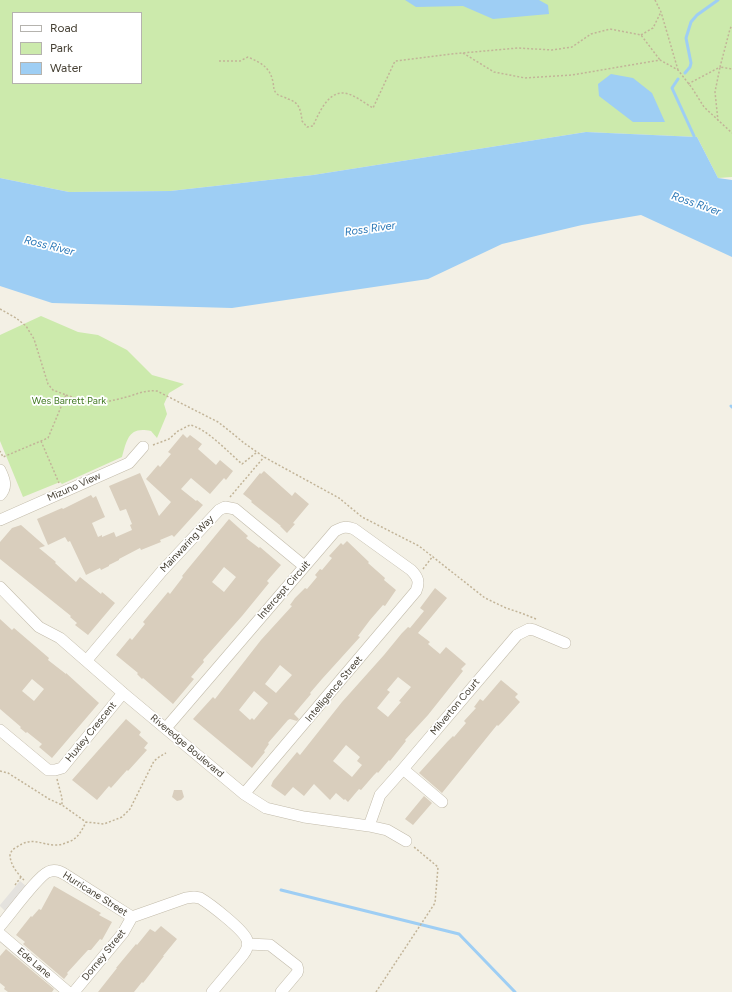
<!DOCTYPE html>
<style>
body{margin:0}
#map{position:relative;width:732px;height:992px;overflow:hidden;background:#f3f0e5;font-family:Figtree,sans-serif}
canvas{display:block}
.legend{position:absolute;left:12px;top:12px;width:130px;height:72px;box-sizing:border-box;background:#fff;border:1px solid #b5b3ae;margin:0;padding:5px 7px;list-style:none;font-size:12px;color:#464034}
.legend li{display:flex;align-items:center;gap:8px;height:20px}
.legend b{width:20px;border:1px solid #b5b3ae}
</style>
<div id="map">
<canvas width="732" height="992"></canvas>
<ul class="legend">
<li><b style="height:5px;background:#fff"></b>Road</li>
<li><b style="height:11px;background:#cceaac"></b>Park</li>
<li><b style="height:11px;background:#9ecef4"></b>Water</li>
</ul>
</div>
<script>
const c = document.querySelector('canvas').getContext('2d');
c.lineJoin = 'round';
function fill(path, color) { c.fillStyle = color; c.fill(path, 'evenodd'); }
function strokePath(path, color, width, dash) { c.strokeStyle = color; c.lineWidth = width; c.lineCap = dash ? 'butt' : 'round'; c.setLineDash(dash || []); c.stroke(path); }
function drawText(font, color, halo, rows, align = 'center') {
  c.font = font + ' Figtree,sans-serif'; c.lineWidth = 3.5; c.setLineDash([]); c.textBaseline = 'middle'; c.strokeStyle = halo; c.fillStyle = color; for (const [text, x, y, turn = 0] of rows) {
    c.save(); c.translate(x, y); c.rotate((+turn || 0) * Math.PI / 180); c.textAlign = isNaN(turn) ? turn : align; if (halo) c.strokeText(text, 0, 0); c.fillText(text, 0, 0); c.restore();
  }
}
const green = new Path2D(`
 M0,0H732V177L718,178L697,137L586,132L313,175L170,191L69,192L0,178ZM13,13H141V83H13Z
 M41,316L78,332L98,335L127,350L152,375L184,384L169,393L164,404L167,414L157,438L151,431C129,426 127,439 122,457L62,484L60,482L23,497L0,441V335Z`);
const parking = new Path2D(`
 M20,881L26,886L5,911L0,906V905Z`);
const water = new Path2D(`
 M405,0H539L548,5L549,14L493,19L463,6L416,7Z
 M611,74L633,78L652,93L665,122H633L599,96L598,84Z
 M586,132L697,137L718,178L732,180V257L641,215L582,225L502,244L428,279L232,308L52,303L0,286V178L69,192L170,191L313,175Z`);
const stream = new Path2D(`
 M685,73L690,67L691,63L686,38L691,22L697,15L718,0
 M678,79L672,88L694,136
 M731,406L732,407
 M281,890L459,934L515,992`);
const building = new Path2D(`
 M183,434L187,438L190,435L202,444L198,449L216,465L220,460L233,471L226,480L224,478L210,494L191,478L181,489L196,501L197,500L203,505L174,537L172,535L160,540L161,542L141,550L140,548L119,559V560L109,565V566L101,570L100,568L86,575L70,541L68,542L65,537L48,545L37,519L62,508L63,509L91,495L93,498L96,496L105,517L92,523L98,537L102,535V537L114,532L116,537L132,530L130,525L132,524L126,509L120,511L109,486L140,473L159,516L171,502L146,479L158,465L160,467L171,454L168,452Z
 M264,471L292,496L295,492L309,504L293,523L295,524L287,533L280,526H281L251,502L252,501L243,494L260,473L261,474Z
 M229,519L248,536L246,538L259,548L260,547L281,565L267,581L269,583L242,616L203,660L204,662L191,677L194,679L173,704L143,678L142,679L137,674L138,673L116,655L130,638L132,640L145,624L143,622L168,592L170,594L173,590L183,577L182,576ZM224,567L236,577L224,592L212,582Z
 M21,525L45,546L39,548L56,562L55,563L76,582L80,577L101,594L102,592L115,603L88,635L75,625L77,623L70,617L71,616L0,559V542L12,528Z
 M347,541L369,562L368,563L385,578L384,580L396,590L385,606L383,605L370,620L358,636L360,637L322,679L310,693L311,694L294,714L299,719L297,721L290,719L288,720L268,743L269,744L264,751L265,752L252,768L193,719L213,697L215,699L261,640L292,606L290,605L295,598L305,588L307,589L317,577L315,575L320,569L322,570L332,558L329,556L341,543L343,545ZM280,665L292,675L276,693L265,684ZM254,691L268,703L254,720L252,718L250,720L239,710Z
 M435,588L447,598L418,633L430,642L428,644L440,654L446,647L466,664L461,669L463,671L428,715L405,740L406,741L390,761L389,760L378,773L377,772L374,775L361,790L359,789L348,802L345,799L344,800L336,793L330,800L314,784L304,796L293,787L285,796L271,786L273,781L297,752L300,755L342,702L384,655L402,633L408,627L410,628L424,611L420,608ZM398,677L411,687L399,701L401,702L388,717L377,708L390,692L387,690ZM346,745L360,757L357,761L362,765L352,777L333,761Z
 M0,619L12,630L14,628L49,658L48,660L66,674V673L99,703L52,758L39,747L42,744L27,732L26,733L20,728L21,727L0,709ZM32,679L44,689L34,701L22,691Z
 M501,680L518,694L515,697L520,702L503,721L498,726L497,725L442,793L419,773L448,741L453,736L454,737L466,723L464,721L476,708L474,707L480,699L483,701Z
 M126,719L141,732L139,735L148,743L144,748L147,750L128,771L127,770L111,788L109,786L97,800L72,780Z
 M174,790H182L184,797L181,800L177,801L172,797Z
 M424,796L432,803L413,825L405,819Z
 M54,886L101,913L99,915L112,922L102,940L100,939L91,950H88L67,973L68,974L64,979L23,944L25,942L16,935L31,916L32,917L39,909L41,910Z
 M161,926L177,939L163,956H164L143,983L142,982L134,992H98L117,968H116L136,944L137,945L150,929L155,932Z
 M6,949L54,989L52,992H8L4,989L5,987L0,983V956Z`);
const path = new Path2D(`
 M655,0L661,12L678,70
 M641,35L653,28L661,12
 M463,53L494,72L525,78L572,75L660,60L678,70L692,88L704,107L732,133
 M219,61H240L248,57C261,63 270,67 273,82C274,87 273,90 277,94C279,96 285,97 288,99C299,102 301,110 302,121L307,127L313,126C318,115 327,93 342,93C353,93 364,103 373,108L395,61L451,54L518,48L552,50L572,47L591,34L610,29L641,35L660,60
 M688,84L720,67L730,29L732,25
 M718,121L715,92L720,67L732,69
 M0,309L16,318L26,326L34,339L48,384L53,390L66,395L48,438L3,457L0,451
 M66,395C92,404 103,404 130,396C139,393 147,390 157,391L218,422L232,433L244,443L264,457L339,498L362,517L419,546L485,598L506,608L521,613L536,619
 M41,441L59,483
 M153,445L169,439L178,431L190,425C206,428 228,452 242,464L256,453
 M230,497L264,457
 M423,569L433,556
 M0,771L8,773L49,799L62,805L86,822L104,824L122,817L130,809L154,761L159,757L166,753
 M57,779L62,798V805
 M24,880C18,874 11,866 10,856C10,852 13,849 17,847C32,836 41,845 56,845C60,845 64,844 68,842C78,839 82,830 86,822
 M15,885L21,877
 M376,992L435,903L438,867L414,847`);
const minor = new Path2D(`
 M0,470C4,478 8,487 0,495
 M0,520L129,463L143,447
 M0,587L39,627L60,638L123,693L244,794L266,808L304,817L369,826L387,830L406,841
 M87,660L162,571L219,510L225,507L235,509L304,566
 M166,728L335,531C342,527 346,526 354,529L411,570C418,577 420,582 416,591L244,794
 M0,730L48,770H55L62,768L123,693
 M403,769L442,802
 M369,826L380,795L403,769L517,635L529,629L534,630L565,643
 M0,926C9,916 38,876 48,872C54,869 60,871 66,875L132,917L186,898L194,897L200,898C210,904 244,930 247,940C249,945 246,951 243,955L212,992
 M0,934L68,992
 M247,944L270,945L297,966L298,970L297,973L281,992
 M74,992L123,933L132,917`);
const parkNames = [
 ["Wes Barrett Park",69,401]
];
const streetNames = [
 ["Mizuno View",74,487,-24],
 ["Mainwaring Way",187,544,-47],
 ["Intercept Circuit",284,590,-49],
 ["Intelligence Street",334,689,-50],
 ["Milverton Court",455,707,-50],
 ["Huxley Crescent",91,732,-51],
 ["Riveredge Boulevard",187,746,40],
 ["Hurricane Street",95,894,32],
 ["Dorney Street",104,955,-51],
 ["Ede Lane",34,963,40]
];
const waterNames = [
 ["Ross River",696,204,19],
 ["Ross River",370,229,-8],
 ["Ross River",49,246,14]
];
fill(green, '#cceaac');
fill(parking, '#e4e2de');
fill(water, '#9ecef4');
strokePath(stream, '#9ecef4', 3);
fill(building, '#d9cebd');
strokePath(minor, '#c2bbaa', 12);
strokePath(path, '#c2b498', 1.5, [2, 2]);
strokePath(minor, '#fff', 11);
drawText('10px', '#437b25', '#fff', parkNames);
drawText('10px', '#464034', '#fff', streetNames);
drawText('italic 11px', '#2977b7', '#fff', waterNames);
</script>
